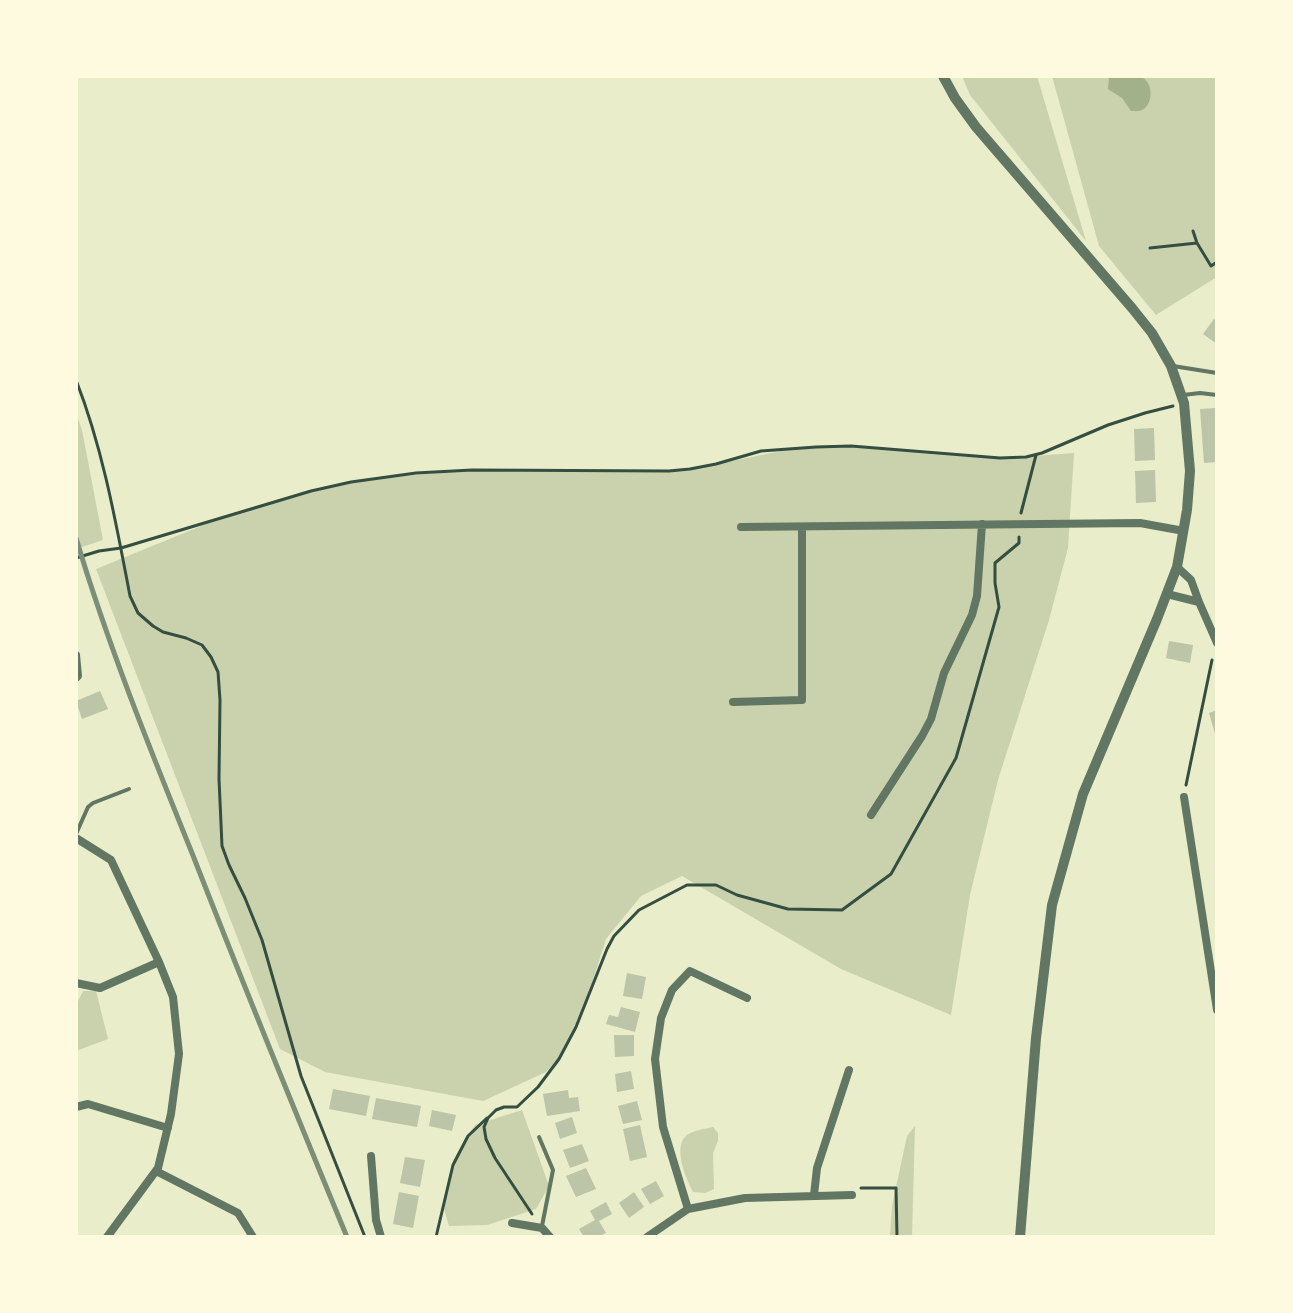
<!DOCTYPE html>
<style>
body{margin:0}
#map{position:relative;width:1293px;height:1313px;overflow:hidden;background:#e9edc9;font-family:Helvetica,sans-serif}
canvas{display:block}
.frame{position:absolute;inset:0;border:78px solid #fefae0;pointer-events:none}
</style>
<div id="map">
<canvas width="1293" height="1313"></canvas>
<div class="frame"></div>
</div>
<script>
const c = document.querySelector('canvas').getContext('2d');
c.lineJoin = 'round';
function fill(path, color) { c.fillStyle = color; c.fill(path, 'evenodd'); }
function strokePath(path, color, width, dash) { c.strokeStyle = color; c.lineWidth = width; c.lineCap = dash ? 'butt' : 'round'; c.setLineDash(dash || []); c.stroke(path); }
const green = new Path2D(`
 M962,76H1037L1086,241L970,95Z
 M1052,76H1217V277L1156,315L1099,246Z
 M76,413L82,430L103,540L76,549Z
 M851,446L1006,458L1074,453L1068,548L1049,620L998,780L970,895L951,1015L841,969L682,876L641,896L606,939L587,999L559,1059L546,1072L483,1101L325,1072L280,1049L96,569L216,520L311,491L369,479L458,471H669L717,464L791,449Z
 M83,991H96L108,1039L76,1051V1005Z
 M522,1110L549,1186L536,1209L487,1225L449,1226L444,1209L453,1161L464,1141L475,1125Z
 M915,1126L912,1237H890L892,1206L907,1136Z
 M713,1127L718,1133V1141L713,1153L714,1189L705,1193L693,1192C686,1179 672,1146 687,1135C694,1130 705,1129 713,1127Z`);
const water = new Path2D(`
 M1109,76C1119,76 1135,73 1143,78C1153,84 1153,102 1144,109C1139,112 1136,111 1131,111L1122,98L1108,89Z`);
const building = new Path2D(`
 M1214,319L1217,321V344L1203,334Z
 M1216,408L1217,462L1204,463L1200,409Z
 M1154,428L1155,460L1135,461L1134,429Z
 M1155,470L1156,502L1136,503L1135,471Z
 M1169,641L1193,645L1190,663L1166,658Z
 M100,691L108,709L82,719L76,701Z
 M1217,710V737H1216L1209,713Z
 M627,973L646,977L642,999L623,996Z
 M621,1007L640,1012L635,1032L606,1024L609,1015L618,1017Z
 M614,1035H634V1056L615,1057Z
 M631,1071L634,1089L617,1092L615,1074Z
 M333,1089L370,1096L366,1116L329,1109Z
 M568,1090L569,1098L578,1097L580,1111L547,1116L543,1094Z
 M376,1098L421,1106L417,1127L372,1119Z
 M637,1101L642,1120L623,1124L618,1106Z
 M432,1110L456,1115L452,1131L429,1126Z
 M572,1117L577,1133L560,1139L555,1123Z
 M640,1125L647,1157L630,1161L623,1129Z
 M582,1144L589,1161L570,1168L563,1150Z
 M405,1157L425,1160L420,1187L400,1183Z
 M586,1168L596,1189L576,1197L566,1176Z
 M656,1181L664,1196L650,1204L641,1189Z
 M399,1192L419,1196L413,1228L393,1224Z
 M634,1192L644,1207L629,1218L619,1203Z
 M606,1202L612,1214L599,1221L606,1233L598,1237H584L579,1229L595,1220L590,1211Z`);
const path = new Path2D(`
 M1193,231L1197,243L1211,266L1217,262
 M1150,248L1197,243
 M76,380C103,449 116,523 130,596L138,613L153,626L163,632L186,638L202,645L211,657L218,672L220,700L219,779L222,846L229,865L245,898L262,940L301,1076L365,1237
 M1021,513L1036,455
 M76,558L99,551L121,548L311,491L351,482L416,473L472,470L669,471L690,469L716,464L761,451L816,447L851,446L1000,458L1026,457L1042,453L1108,425L1145,413L1173,406
 M1186,785L1212,660
 M861,1188H896L897,1237
 M532,1214L495,1158L486,1139L484,1127L488,1118L496,1110L504,1107H517L538,1087L559,1059L576,1027L607,949L614,936L639,910L687,885H716L737,895L788,909L842,910L891,874L956,758L999,607L995,583V563L1019,543V537
 M436,1237L453,1165L468,1136L487,1118`);
const service = new Path2D(`
 M1173,366L1217,373
 M1183,395L1200,393L1217,395
 M76,834L88,807L93,803L129,789
 M539,1137L553,1170L542,1226`);
const minor = new Path2D(`
 M741,527L1140,523L1184,531
 M1177,567L1191,580L1199,602
 M1167,594L1199,602L1217,643
 M76,655L78,676L76,678
 M733,702L802,700V527
 M1184,797L1217,1010
 M871,815L922,736L931,719L944,673L972,615L977,596L982,524
 M76,838L111,860L159,962L173,997L179,1054L171,1114L158,1168L107,1237
 M76,983L100,988L159,962
 M76,1107L88,1104L168,1128
 M371,1156L376,1220L381,1237
 M156,1171L238,1213L253,1237
 M814,1195L817,1168L849,1070
 M688,1209L663,1127L655,1059L661,1018L672,990L690,971L747,998
 M512,1223L542,1228L550,1237
 M647,1237L688,1209L745,1198L852,1195`);
const tertiary = new Path2D(`
 M943,76L955,98L976,127L1132,308L1152,333L1171,366L1184,403L1190,471L1187,510L1177,567L1157,619L1083,794L1052,905L1036,1038L1020,1237`);
const rail = new Path2D(`
 M76,538C108,645 150,749 192,853C242,981 294,1109 347,1237`);
fill(green, '#cad2ad');
fill(water, '#a3b18a');
fill(building, '#bcc5a7');
strokePath(path, '#344e41', 3);
strokePath(service, '#617663', 4);
strokePath(minor, '#617663', 8);
strokePath(tertiary, '#617663', 10);
strokePath(rail, '#7c8e77', 5);
</script>
